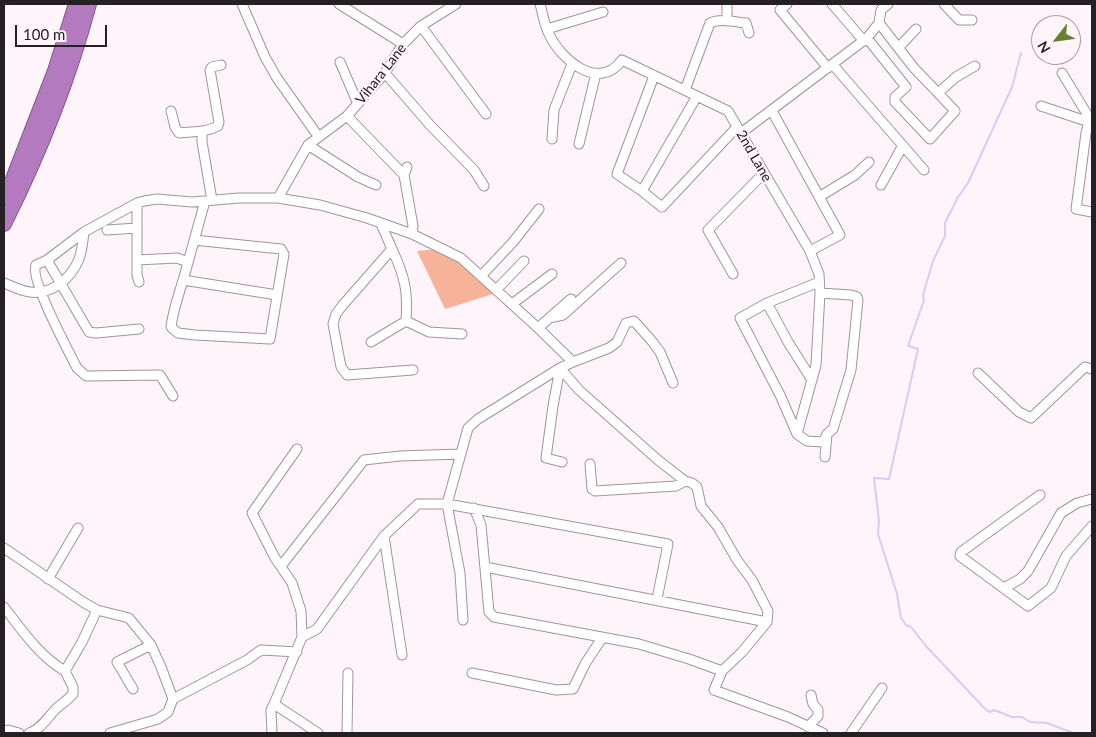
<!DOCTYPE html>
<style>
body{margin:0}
#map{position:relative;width:1096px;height:737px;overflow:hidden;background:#fef4f9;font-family:Lato,sans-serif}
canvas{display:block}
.frame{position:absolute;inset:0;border:5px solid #252023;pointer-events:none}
.north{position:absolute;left:1031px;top:15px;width:50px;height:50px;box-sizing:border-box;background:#fef4f9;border:1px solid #a79fa3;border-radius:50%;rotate:240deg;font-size:14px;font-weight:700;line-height:20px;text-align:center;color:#252023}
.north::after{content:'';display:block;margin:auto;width:18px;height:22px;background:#688032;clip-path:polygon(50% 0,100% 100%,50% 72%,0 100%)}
.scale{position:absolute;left:15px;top:25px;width:92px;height:22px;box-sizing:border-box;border:2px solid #252023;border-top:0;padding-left:6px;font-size:15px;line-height:18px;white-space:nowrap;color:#252023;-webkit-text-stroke:4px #fef4f9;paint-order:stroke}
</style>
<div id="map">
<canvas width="1096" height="737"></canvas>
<div class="frame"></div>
<div class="north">N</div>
<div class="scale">100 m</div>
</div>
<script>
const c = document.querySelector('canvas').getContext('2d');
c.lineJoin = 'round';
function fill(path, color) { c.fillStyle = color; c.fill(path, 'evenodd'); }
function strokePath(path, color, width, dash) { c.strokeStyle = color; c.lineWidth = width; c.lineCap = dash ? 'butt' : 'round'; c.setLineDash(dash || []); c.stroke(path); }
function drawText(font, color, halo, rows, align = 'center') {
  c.font = font + ' Lato,sans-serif'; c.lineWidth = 4.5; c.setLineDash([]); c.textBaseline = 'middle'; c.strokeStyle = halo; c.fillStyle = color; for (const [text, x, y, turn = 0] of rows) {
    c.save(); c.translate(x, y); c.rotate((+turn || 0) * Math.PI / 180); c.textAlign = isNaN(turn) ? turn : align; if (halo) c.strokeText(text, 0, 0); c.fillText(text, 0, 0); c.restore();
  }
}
const green = new Path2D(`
 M439,249L460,261L496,293L445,309L417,251Z`);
const stream = new Path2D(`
 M1021,53L1012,87L968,183L958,197L945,223V236L933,261L923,295L924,300L908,346L918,349L889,479L874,478L879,521L878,534L897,594L901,618L906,625L911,627L926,646L986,710L990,712L994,710L1012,717H1022L1030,722L1047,723L1073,733`);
const minor = new Path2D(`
 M242,4L265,57L277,78L318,136
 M339,4L403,44
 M540,4C543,14 544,25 549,34C561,60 599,92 622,60L728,111L810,251L819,274L820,293L816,365L797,434
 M727,4V21
 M787,4L780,10L828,68
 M832,4L864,41
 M944,4L959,20H972
 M879,23L914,68L938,93L956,77L975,66
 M421,26L486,114
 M547,29L603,12
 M867,38L906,87L895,97V102L930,139L955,111L938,93
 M899,47L916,29
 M340,62L358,104
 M833,65L924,170
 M385,73L430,125L474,170L484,186
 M1062,73L1090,119L1086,133L1076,209L1092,212
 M654,76L617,174L642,191L697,96
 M685,90L710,23C721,18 734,22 746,23L749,33
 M1041,106L1089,122
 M171,111L175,127L179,133C193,131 205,133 218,126L219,122L210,70L212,67L221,65
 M772,111L840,235L810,251
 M347,116L404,175
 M202,132V142L212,200
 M741,133L867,38L879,23L881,10L888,4
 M552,139L554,110L572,64
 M579,144L596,73
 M308,145L358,177L376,185
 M407,167L404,175L413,226L412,234
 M881,185L902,147
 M642,191L662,207L737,127
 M819,197L855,175L869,162
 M278,198L308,145L347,116L385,73L403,44L421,26L456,4
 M137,203V275L139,282
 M381,224L392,249L342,306L336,314L333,324L341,367L347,375L413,370
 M107,230L137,228
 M194,240L281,249L284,254L270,339L195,335L178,333L171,327C173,310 179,294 184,277C191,252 198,226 205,201
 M47,260L89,332L96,333L139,329
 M137,260L177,258L188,262
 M733,274L708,230L764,173
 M481,276L513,242L539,209
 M183,280L277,295
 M819,282L767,303L740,318L780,395L797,434L807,441L823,442L827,434
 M4,283C12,286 21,291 30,292C51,295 71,279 79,259C82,251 83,241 84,232
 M496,290L524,261
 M820,293L851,295L857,297L858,300L851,370L833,429L827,434L825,457
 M767,303L788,342L812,380
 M512,304L552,274
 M549,318L563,315L621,263
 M406,321L429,332L462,334
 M538,328L571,299
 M371,342L406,321C408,291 405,277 392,249
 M573,362L609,348L617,342L626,323L634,321L651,340L660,352L673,383
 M978,373L1019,412L1031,418L1085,367L1092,369
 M173,396L160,375L86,376L77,368C69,352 29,278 36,265L47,260L84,232L137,203L144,201L157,199L192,202L239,198H278L320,205L367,218L412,234L461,258L538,328L573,362L560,368L579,390L658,460L685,481L692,483L697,487L701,506L718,527L737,560L752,580L768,611L767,622L742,652L722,671L714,690L788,717L823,733
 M297,449L252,513L275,558L292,583L301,611L302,637L274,704L318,733
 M590,464L592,489L595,491L676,486L685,481
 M1040,495L961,552L960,556L1028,606L1051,588L1066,556L1092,526
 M474,508L481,525L489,612L494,617L639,644L689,659L722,671
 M384,536L402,655
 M4,548L83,602L97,610
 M281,566L364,460L400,456L461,454
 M485,567L767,622
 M48,579L78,528
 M1004,588L1020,579L1028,571L1061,513L1077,503L1092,499
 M4,607C21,629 40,657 65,671
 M463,620L460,573L447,504L468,428L478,419L560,368L553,406L546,458L562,462
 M302,637L317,629L384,536L418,504H447L668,544L657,599
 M472,673L556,690L573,689L585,664L602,638
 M133,689L117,662L151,645
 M808,727L818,716V710L813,704L811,695
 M4,731L8,730L19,733
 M29,733C41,730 48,716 57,708C62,703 68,700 73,694V687L65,671L82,642L97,610L129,618L151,645L161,667L173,699L247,660L261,650L297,652
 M110,733L158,719L168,712L173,699
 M272,733L271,710L274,704
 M347,733L348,673
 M851,733L882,688`);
const highway = new Path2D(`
 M4,197L13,179L55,71L76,4
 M4,224C39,154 69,79 89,4`);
const streetNames = [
 ["Vihara Lane",381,74,-52],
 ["2nd Lane",754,156,60]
];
fill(green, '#f6b399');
strokePath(stream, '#d4cdfa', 2);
strokePath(minor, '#a0949a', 11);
strokePath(highway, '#815a89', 16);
strokePath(minor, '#fff', 9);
strokePath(highway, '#b37ac0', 14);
drawText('14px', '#252023', '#fef4f9', streetNames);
</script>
